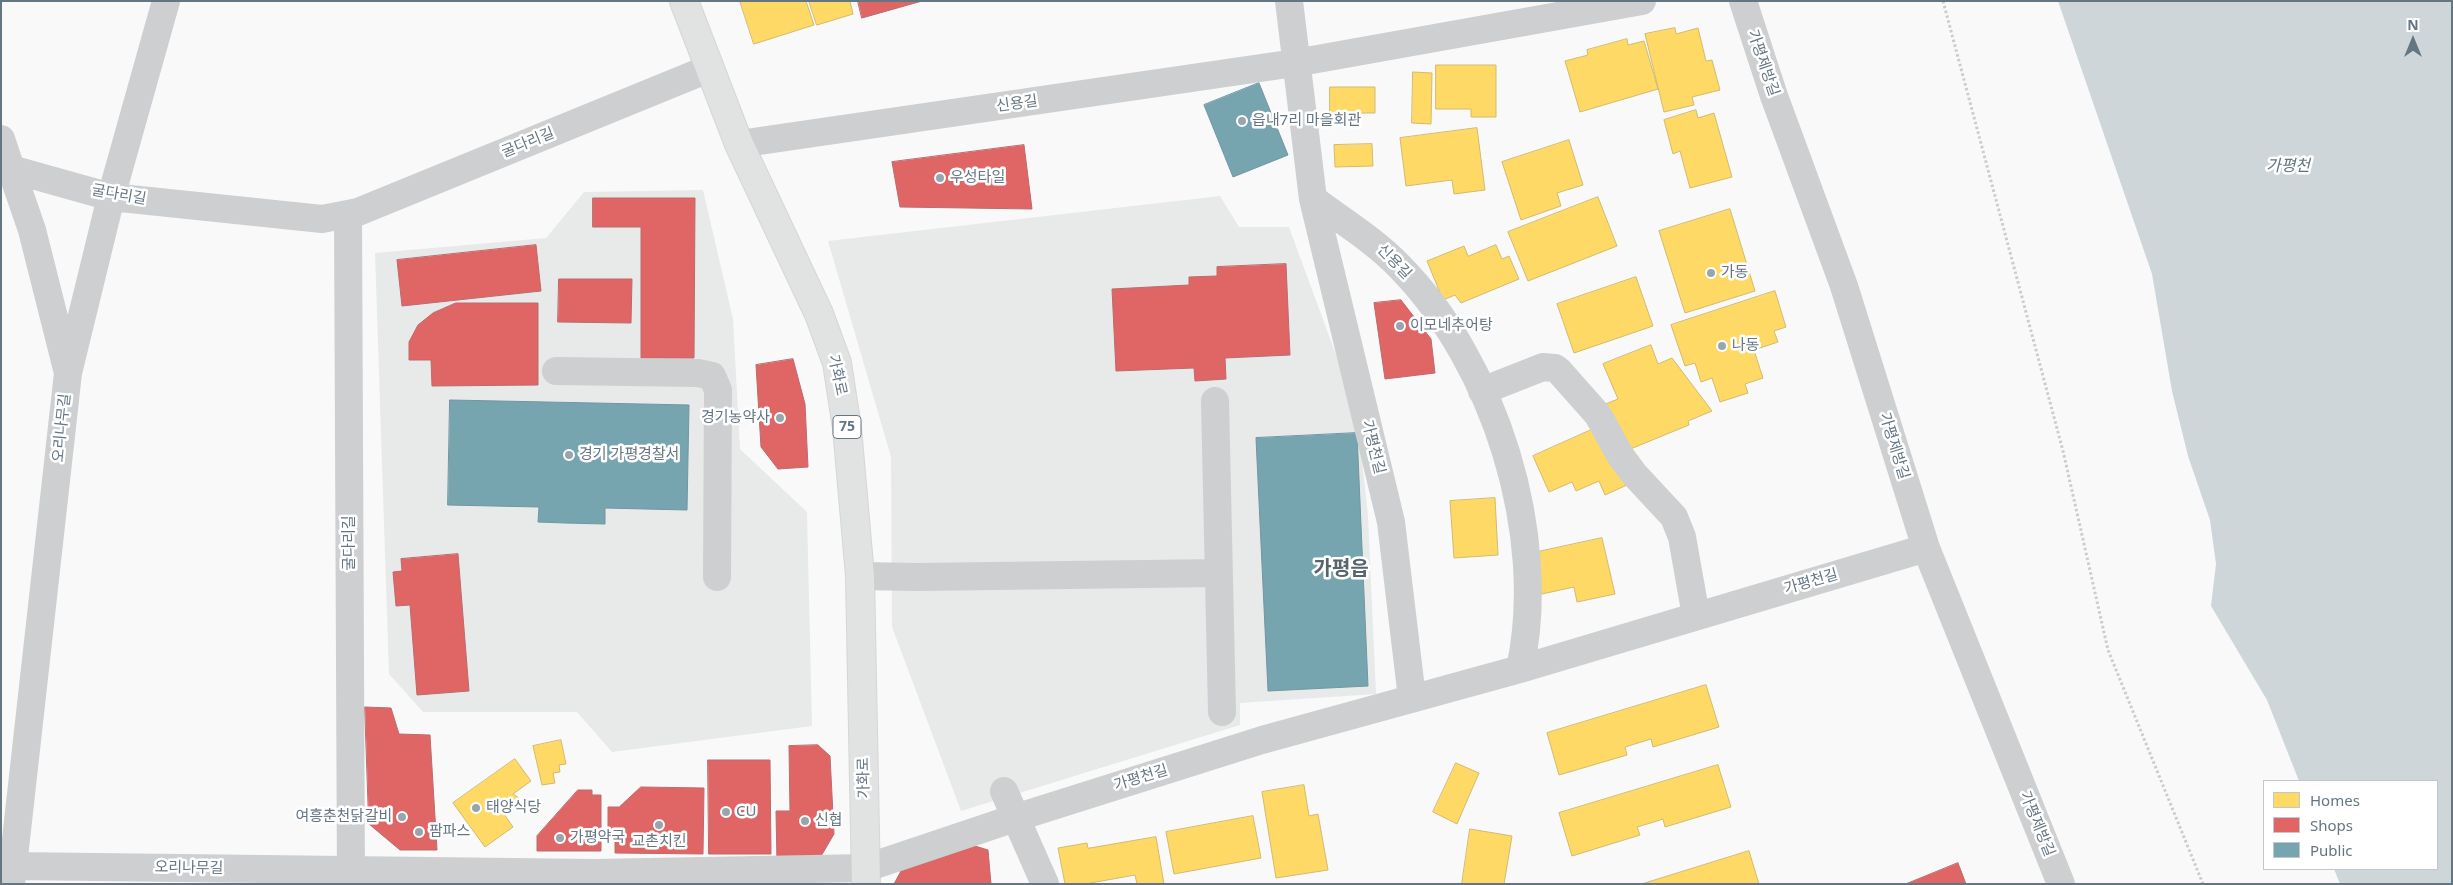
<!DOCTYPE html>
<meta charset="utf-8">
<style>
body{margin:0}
#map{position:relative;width:2453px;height:885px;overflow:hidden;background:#f9f9f9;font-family:"Noto Sans",sans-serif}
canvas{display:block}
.frame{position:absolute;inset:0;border:2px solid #657683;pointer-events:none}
.legend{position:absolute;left:2263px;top:780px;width:175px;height:90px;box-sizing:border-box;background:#fff;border:1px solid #c1c8cd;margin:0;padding:6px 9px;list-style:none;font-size:15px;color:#657683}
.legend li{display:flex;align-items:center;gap:10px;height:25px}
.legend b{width:25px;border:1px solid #c1c8cd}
.north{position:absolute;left:2388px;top:15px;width:50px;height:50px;-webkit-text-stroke:4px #fff;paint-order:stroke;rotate:0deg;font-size:14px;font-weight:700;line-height:20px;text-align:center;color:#657683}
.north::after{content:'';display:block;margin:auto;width:18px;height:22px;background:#657683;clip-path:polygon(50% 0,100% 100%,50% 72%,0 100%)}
</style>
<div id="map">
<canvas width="2453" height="885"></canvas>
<div class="frame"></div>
<ul class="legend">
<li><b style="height:14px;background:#ffd966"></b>Homes</li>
<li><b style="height:14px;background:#e06666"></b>Shops</li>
<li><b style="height:14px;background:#76a5af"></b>Public</li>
</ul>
<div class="north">N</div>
</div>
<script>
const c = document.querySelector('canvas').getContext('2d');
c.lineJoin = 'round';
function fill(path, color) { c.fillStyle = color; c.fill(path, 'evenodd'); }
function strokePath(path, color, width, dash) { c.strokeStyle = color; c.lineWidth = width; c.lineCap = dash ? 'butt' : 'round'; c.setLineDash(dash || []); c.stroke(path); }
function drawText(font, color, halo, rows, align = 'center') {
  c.font = font + ' "Noto Sans","Noto Sans KR",sans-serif'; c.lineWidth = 5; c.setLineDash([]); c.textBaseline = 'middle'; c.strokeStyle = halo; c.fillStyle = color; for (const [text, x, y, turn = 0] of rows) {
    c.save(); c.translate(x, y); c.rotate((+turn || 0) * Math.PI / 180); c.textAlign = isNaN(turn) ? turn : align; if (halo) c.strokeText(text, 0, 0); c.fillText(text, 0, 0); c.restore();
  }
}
const built = new Path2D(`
 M703,190L733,319L740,449L807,512L812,726L612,752L577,712H423L389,674L375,253L546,238L584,192Z
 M1220,196L1239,227H1289L1357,412L1368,516L1376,694L1240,703V725L961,811L892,627L891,457L828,241Z`);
const water = new Path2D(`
 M2058,1H2452V884H2340L2334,869H2437V781H2299L2267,700L2211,606L2216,564L2210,520L2188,456L2172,391L2152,274Z`);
const homes = new Path2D(`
 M740,1H806L814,25L754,44Z
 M809,1H850L853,14L817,25Z
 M1675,28L1676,34L1698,28L1706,61L1712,60L1720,90L1692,97L1694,105L1664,112L1645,34Z
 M1627,39L1628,45L1644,41L1658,89L1580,112L1565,61L1588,55L1587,50Z
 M1436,65H1496V117H1471V109H1436Z
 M1413,72L1432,73L1431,124L1412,123Z
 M1330,87H1375V113H1330Z
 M1696,110L1698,118L1714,113L1732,177L1690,188L1680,151L1673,154L1664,120Z
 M1477,128L1485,190L1454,194L1452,180L1406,186L1400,138Z
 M1569,140L1583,185L1557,193L1561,206L1521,220L1502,162Z
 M1372,144L1373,166L1335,167L1334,145Z
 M1598,197L1617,246L1528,281L1508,232Z
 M1730,209L1755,291L1685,313L1659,231Z
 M1496,245L1502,259L1509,256L1519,279L1461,303L1455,295L1443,300L1427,261L1464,246L1468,256Z
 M1636,277L1653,326L1574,353L1557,304Z
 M1775,291L1786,327L1774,331L1778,342L1754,350L1763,378L1745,384L1748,393L1720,402L1712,378L1701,382L1695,363L1685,366L1671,325Z
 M1651,345L1658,364L1672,358L1712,411L1688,421L1689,425L1623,452L1603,405L1618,399L1603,364Z
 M1600,426L1627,485L1605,495L1599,481L1576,491L1572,482L1549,492L1533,456Z
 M1495,498L1498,555L1454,558L1450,501Z
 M1602,538L1615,594L1577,602L1574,587L1542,594L1533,553Z
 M1706,685L1719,727L1653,747L1651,739L1625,747L1627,755L1559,775L1547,733Z
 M561,740L566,764L559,765L560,772L553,773L555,783L542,785L533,746Z
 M515,759L531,781L513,794L519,798L502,811L513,827L485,847L453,803Z
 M1456,763L1479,773L1457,824L1433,812Z
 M1718,765L1731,807L1665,827L1663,819L1654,822L1637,827L1640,835L1572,856L1559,813Z
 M1304,785L1309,816L1318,814L1328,870L1276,878L1262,792Z
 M1253,816L1261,858L1174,874L1166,832Z
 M1470,829L1512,836L1504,884H1462Z
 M1156,837L1164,884H1137L1135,875L1085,884H1065L1058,848L1087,843L1088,848Z
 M1749,851L1759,884H1642Z`);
const shops = new Path2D(`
 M858,1H922L862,18Z
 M1024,145L1032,209L900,207L892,162Z
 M593,198H695L694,358H641V227H593Z
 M536,245L541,291L402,306L397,260Z
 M1286,264L1290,355L1225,358L1226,379L1195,381L1194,368L1116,371L1112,289L1189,285V277L1217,276V267Z
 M559,279H632L631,323L558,322Z
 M1401,300L1431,339L1435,373L1385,379L1374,303Z
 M456,303H538V385L432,386L431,360H409V342L418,325L433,313Z
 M793,359L805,404L808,467L778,469L761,447L756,365Z
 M458,554L469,691L417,695L410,605L396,606L393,572L402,571L401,559Z
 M365,707L391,708L399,734L430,735L437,850H400L369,824Z
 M818,745L830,756L834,834L817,863H777L776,811H790L789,746Z
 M708,760H770L771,854H709Z
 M641,787L704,788L703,854L615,853V833H608V807H619Z
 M578,790H592V795H601V851H537V836Z
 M975,846L988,850L991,884H894L901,871Z
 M1958,863L1966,884H1906Z`);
const public = new Path2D(`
 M1259,83L1288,155L1233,177L1204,105Z
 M450,400L689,405L687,510L605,508V524L565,523L538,522L539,507L448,505Z
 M1357,433L1368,686L1268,691L1256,438Z`);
const path = new Path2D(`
 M1943,1L2063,451L2108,650L2203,884`);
const minor = new Path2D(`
 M1289,1L1313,199L1391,522L1412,698
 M1743,1L1774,96L1844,286L1926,548L2061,884
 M1,139L11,169L111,197L322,219L358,212L708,69
 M739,144L1295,63L1642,1
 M11,169L32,230L67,369
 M1313,199C1342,221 1374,240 1399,266C1495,363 1549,535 1520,669
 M348,215L351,884
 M556,371L698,373L712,376L718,390L717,577
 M1482,391L1543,367L1555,368L1559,371L1598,415L1620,455L1634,474L1674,517L1682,537L1696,616
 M1215,401L1222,712
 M860,576L918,577L1219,573
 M1004,791L1045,884
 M13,866L595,873L866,868L1015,818L1262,740L1520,669L1926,548
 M11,884L68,373L111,197L166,1`);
const major = new Path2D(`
 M684,1L739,144L819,314L837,363L847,428L860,576L866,884`);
const markers = [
 [1242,121,5,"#99a4ac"],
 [940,178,5,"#99a4ac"],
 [1711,273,5,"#99a4ac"],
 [1400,326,5,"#99a4ac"],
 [1722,346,5,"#99a4ac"],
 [780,418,5,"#99a4ac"],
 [569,455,5,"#99a4ac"],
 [476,808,5,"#99a4ac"],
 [726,812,5,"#99a4ac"],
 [402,817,5,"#99a4ac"],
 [805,821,5,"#99a4ac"],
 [659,825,5,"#99a4ac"],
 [419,832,5,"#99a4ac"],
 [560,838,5,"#99a4ac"]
];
const shields = [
 [847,427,28]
];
const shieldNames = [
 ["75",847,427]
];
const streetNames = [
 ["가평제방길",1763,63,71],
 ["신용길",1017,104,-8],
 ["굴다리길",528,143,-22],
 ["굴다리길",119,195,10],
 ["신용길",1394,262,46],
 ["가화로",837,375,78],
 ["오리나무길",62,428,-84],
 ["가평제방길",1894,446,73],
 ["가평천길",1373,447,76],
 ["굴다리길",350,543,-90],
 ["가평천길",1811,582,-16],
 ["가화로",864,778,-91],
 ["가평천길",1141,778,-17],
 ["가평제방길",2037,824,68],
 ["오리나무길",189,868,1]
];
const poiNames = [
 ["읍내7리 마을회관",1252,121],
 ["우성타일",950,178],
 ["가동",1721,273],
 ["이모네추어탕",1410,326],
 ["나동",1732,346],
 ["경기농약사",770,418,"right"],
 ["경기 가평경찰서",579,455],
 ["태양식당",486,808],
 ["CU",736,812],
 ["여흥춘천닭갈비",392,817,"right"],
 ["신협",815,821],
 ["팜파스",429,832],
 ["가평약국",570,838],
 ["교촌치킨",659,842,"center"]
];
const waterNames = [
 ["가평천",2288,166]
];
const districtNames = [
 ["가평읍",1341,569]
];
fill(built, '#e8e9e9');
fill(water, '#ced6d9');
fill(homes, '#ffd966');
strokePath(homes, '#d1bb6f', 1);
fill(shops, '#e06666');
strokePath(shops, '#bb6b6f', 1);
fill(public, '#76a5af');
strokePath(public, '#7197a2', 1);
strokePath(major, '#d5d6d7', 30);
strokePath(path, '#cbcccd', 3, [2.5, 2.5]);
strokePath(minor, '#cecfd0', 28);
strokePath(major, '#e1e2e2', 28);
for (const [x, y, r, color] of markers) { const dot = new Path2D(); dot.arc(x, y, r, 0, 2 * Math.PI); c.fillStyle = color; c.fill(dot); strokePath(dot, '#fff', 2); }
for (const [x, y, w] of shields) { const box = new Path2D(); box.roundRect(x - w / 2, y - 11.5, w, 23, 4); c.fillStyle = '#fff'; c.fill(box); strokePath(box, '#657683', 1); }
drawText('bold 14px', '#657683', null, shieldNames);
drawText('15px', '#657683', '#fff', streetNames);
drawText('15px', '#657683', '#fff', poiNames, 'left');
drawText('italic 16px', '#60757c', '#fff', waterNames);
drawText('bold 20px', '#57646e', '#fff', districtNames);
</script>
